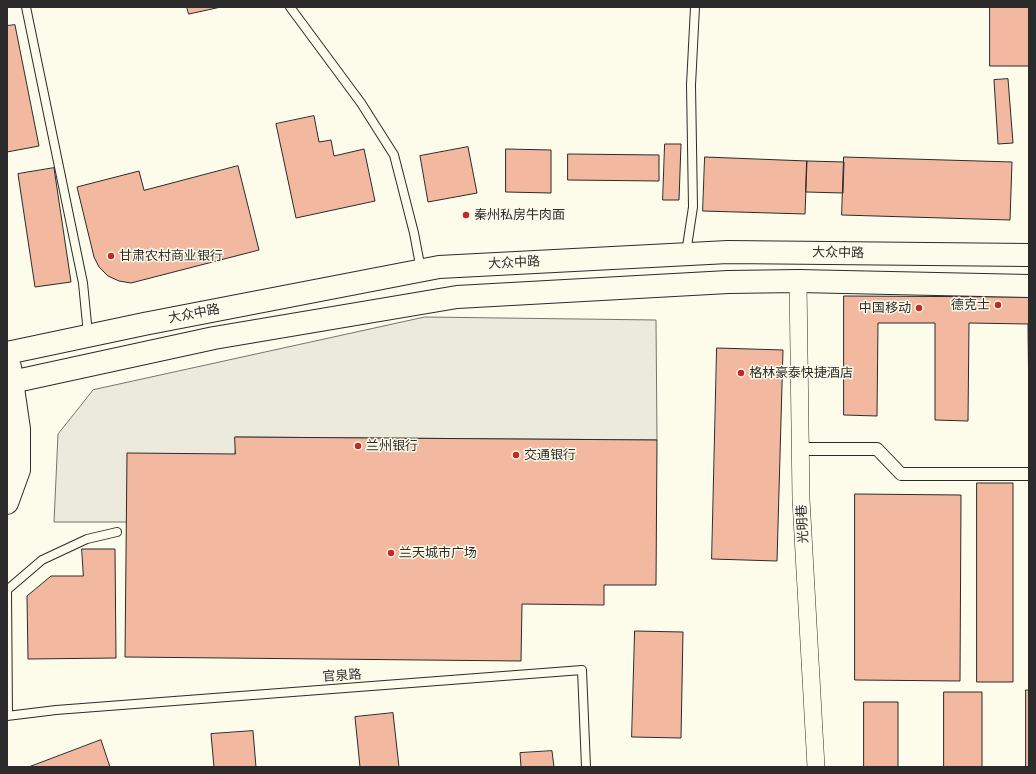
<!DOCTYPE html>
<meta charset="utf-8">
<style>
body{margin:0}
#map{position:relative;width:1036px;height:774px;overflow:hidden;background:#fdfbea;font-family:"Noto Serif",serif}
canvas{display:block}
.frame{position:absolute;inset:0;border:8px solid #2b2b2b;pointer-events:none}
</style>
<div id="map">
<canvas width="1036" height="774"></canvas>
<div class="frame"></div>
</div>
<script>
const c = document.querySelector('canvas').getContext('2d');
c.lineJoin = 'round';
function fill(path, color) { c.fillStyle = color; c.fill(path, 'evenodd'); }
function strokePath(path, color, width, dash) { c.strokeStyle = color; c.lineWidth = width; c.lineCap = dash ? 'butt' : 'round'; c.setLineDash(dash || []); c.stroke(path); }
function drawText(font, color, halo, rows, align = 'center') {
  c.font = font + ' "Noto Serif","Noto Sans SC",serif'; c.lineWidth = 3; c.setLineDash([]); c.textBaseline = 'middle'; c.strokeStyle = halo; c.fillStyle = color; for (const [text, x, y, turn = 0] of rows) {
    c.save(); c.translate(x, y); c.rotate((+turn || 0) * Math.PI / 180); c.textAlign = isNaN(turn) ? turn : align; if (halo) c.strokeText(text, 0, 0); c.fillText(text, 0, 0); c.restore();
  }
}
const parking = new Path2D(`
 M425,317L656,320L657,440L236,437L235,454L126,522H54L58,434L93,390Z`);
const building = new Path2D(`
 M187,7H221L189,14Z
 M990,7H1029V66H990Z
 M15,25L39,146L7,152V26Z
 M1008,79L1013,143L998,144L994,80Z
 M314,116L319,142L331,140L334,156L364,149L375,201L296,218L276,124Z
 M665,144H681L679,200H663Z
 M468,147L477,193L428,202L420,156Z
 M506,149L551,150V193L506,192Z
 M568,154L659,155V181L568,180Z
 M705,157L807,161L805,214L703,211Z
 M844,157L1012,162L1010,220L842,215Z
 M807,161L844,162L843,193L806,192Z
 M238,166L259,250L131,283L119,281L108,276L99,267L94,257L77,187L139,171L144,190Z
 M54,168L71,282L35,287L18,174Z
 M844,296L1029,297V420L1028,324L969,323L968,421L935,420V323H878L877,416L844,415Z
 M717,348L783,350L777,561L712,559Z
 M235,437L657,440L656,585H604V605L522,604L521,661L125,657L127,453L235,454Z
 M977,483H1013V682H977Z
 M855,494L961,495L960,681L855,680Z
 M82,549H115L116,658L28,659L27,596L51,576H83Z
 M635,631L683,632L681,738L632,737Z
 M1026,690H1029V767H1026Z
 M944,692H982V767H944Z
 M864,702H898V767H864Z
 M393,713L399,767H360L355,717Z
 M253,731L256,767H214L211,734Z
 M101,740L110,767H29Z
 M552,751L554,767H521L520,753Z`);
const service = new Path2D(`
 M26,7L83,283L88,334
 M290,7L361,103L394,155L414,233L421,270
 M686,253L693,207L691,85L695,7
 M8,715L7,590L42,560L87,539L117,532
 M7,716L56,710L582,670L586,767`);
const pedestrian = new Path2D(`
 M801,449H877L901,474H1029`);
const minor = new Path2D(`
 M798,281L801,499L816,767`);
const secondary = new Path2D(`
 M7,353L144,324L439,267L728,252L1029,255
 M7,383L214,338L457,297L728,282L798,281L1029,286
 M7,503L19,470V429L10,367`);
const markers = [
 [466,215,4,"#c62828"],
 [111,256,4,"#c62828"],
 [998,305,4,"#c62828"],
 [919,308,4,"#c62828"],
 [741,373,4,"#c62828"],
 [358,446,4,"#c62828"],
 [516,455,4,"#c62828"],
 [391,553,4,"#c62828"]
];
const poiNames = [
 ["秦州私房牛肉面",474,215],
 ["甘肃农村商业银行",119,256],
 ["德克士",990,305,"right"],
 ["中国移动",911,308,"right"],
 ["格林豪泰快捷酒店",749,373],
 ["兰州银行",366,446],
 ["交通银行",524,455],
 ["兰天城市广场",399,553]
];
const streetNames = [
 ["大众中路",838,253,1],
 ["大众中路",514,263,-3],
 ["大众中路",194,314,-11],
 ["光明巷",803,524,-93],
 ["官泉路",342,676,-4]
];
fill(parking, '#eceadb');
strokePath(parking, '#74746e', 1);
fill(building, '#f2b8a0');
strokePath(building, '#2b2b2b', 1);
strokePath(service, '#2b2b2b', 10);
strokePath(pedestrian, '#2b2b2b', 14);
strokePath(minor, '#2b2b2b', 18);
strokePath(secondary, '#2b2b2b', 24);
strokePath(service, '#fdfbea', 8);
strokePath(pedestrian, '#fdfbea', 12);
strokePath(minor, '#fdfbea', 17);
strokePath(secondary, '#fdfbea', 22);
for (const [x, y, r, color] of markers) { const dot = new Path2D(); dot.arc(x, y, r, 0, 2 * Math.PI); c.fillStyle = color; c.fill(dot); strokePath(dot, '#fdfbea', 1.5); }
drawText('13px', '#2b2b2b', '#fdfbea', poiNames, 'left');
drawText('13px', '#2b2b2b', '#fdfbea', streetNames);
</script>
